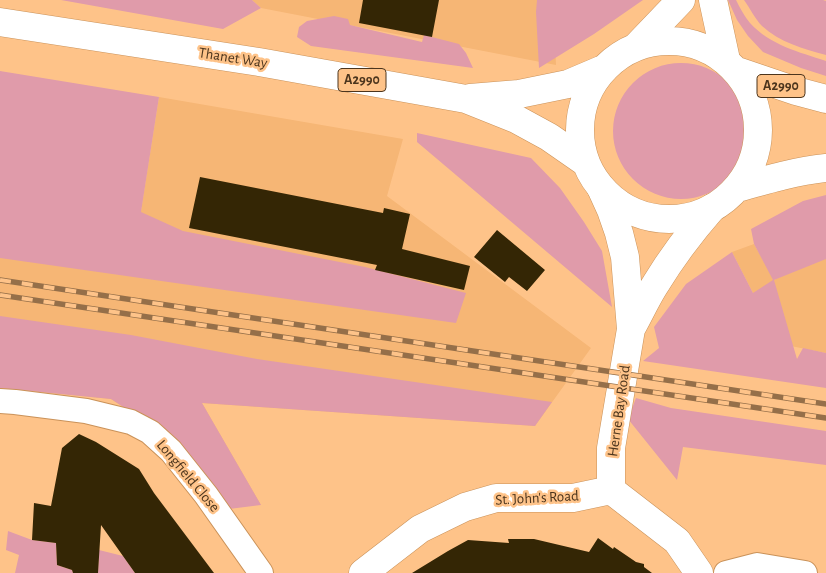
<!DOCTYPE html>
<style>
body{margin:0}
canvas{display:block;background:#fec389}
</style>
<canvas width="826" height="573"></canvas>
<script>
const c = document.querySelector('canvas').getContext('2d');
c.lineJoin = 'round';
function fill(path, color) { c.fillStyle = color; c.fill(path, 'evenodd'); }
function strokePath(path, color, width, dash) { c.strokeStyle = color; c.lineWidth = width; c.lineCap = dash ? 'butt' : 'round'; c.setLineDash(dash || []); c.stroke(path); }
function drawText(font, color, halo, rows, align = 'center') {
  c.font = font + ' "Alegreya Sans",sans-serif'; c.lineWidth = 5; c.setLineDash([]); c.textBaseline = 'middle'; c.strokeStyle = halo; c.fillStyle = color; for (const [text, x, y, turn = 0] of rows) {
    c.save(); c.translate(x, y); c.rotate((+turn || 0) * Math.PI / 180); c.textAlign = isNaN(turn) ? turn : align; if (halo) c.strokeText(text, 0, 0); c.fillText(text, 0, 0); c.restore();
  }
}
const built = new Path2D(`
 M252,0H553L556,65L261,8Z
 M159,97L403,139L387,196L591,348L535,426L202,403L261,505L163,433L111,399L0,388V193L141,211Z
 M754,244L774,280L826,253V353L700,328L753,293L732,252Z`);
const green = new Path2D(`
 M61,0H252L261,8L223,29Z
 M537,0H643L594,34L539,68L536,12Z
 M728,0H736C740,8 745,17 750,23C770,45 799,52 826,61V76L801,68L763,52L748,36L737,20Z
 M744,0H823L826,1V55C804,49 779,42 762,26C755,19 750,8 744,0Z
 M334,16L348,19L350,25L422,42L424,35L459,44L466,53L473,68L311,46L297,37L299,27L307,21Z
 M613 131a68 68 0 1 1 136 0a68 68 0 1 1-136 0Z
 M0,71L159,97L141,212L183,231L365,267L466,293L456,323L0,258Z
 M417,133L531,158L560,188L584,222L602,251L612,307L417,142Z
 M826,195V259L774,280L797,359L803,348L826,353V388L643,361L659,348L654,327L686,284L732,252L753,293L773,280L754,244L751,229L803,201Z
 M0,316L131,335L257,359L552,402L535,426L202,403L261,505L229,509L163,433L111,399L0,388Z
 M636,398L671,408L826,431V465L683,447L677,480L628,419Z
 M8,531L32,540L56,543L57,565L72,570L73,573H15L19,555L6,550Z
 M99,550L123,556L135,573H98Z`);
const building = new Path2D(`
 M363,0H439L432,37L359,23Z
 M200,177L383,213L384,208L410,214L402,249L470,266L464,290L375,270L377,265L189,228Z
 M497,230L545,270L527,291L509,277L505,282L474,257Z
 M79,434L96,442L139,469L154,493L214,573H135L101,525L98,573H73L72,570L57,565L56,543L32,540L34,503L51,506L62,448Z
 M598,538L613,549L614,547L636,562L644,564V567L652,573H412L448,551L468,540L509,543L508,539H534L589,552Z`);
const street = new Path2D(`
 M0,401L15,402L86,411L131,422L150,432L171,451L206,495L261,573
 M726,573L757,565L805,573`);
const secondary = new Path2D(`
 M713,0L726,60
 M638,45L681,0
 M601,188L611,210L619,233L625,257L631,329L611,448V490
 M631,329C639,315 646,299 655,285C672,257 691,232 712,208
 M611,490L677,541L699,573
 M363,573L420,529L465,507L496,498H573L611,490`);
const primary = new Path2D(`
 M0,22L259,62L466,99L516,119L549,137L585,162
 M580 130a89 89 0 1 1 178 0a89 89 0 1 1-178 0Z
 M737,71L796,91L826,99
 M470,98L519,94L568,84L601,70
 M741,187C769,179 797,171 826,168`);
const rail = new Path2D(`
 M0,280L826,404
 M0,295L826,418`);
const shields = [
 [362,80,48],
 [781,86,48]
];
const shieldNames = [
 ["A2990",362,80],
 ["A2990",781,86]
];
const streetNames = [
 ["Thanet Way",233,58,9],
 ["Herne Bay Road",619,411,-82],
 ["Longfield Close",188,476,50],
 ["St. John's Road",537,498,-3]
];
fill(built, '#f6b675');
fill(green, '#e09baa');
fill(building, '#342605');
strokePath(street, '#ca9259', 26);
strokePath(secondary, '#ca9259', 29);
strokePath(primary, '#ca9259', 29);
strokePath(street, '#fff', 24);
strokePath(secondary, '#fff', 28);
strokePath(primary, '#fff', 28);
strokePath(rail, '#956f49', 5.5);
strokePath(rail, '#fec389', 4, [11]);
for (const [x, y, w] of shields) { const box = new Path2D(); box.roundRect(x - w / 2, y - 11.5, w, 23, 4); c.fillStyle = '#fec389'; c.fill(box); strokePath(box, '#4c351d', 1); }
drawText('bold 14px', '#4c351d', null, shieldNames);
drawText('15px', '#4c351d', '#fec389', streetNames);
</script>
